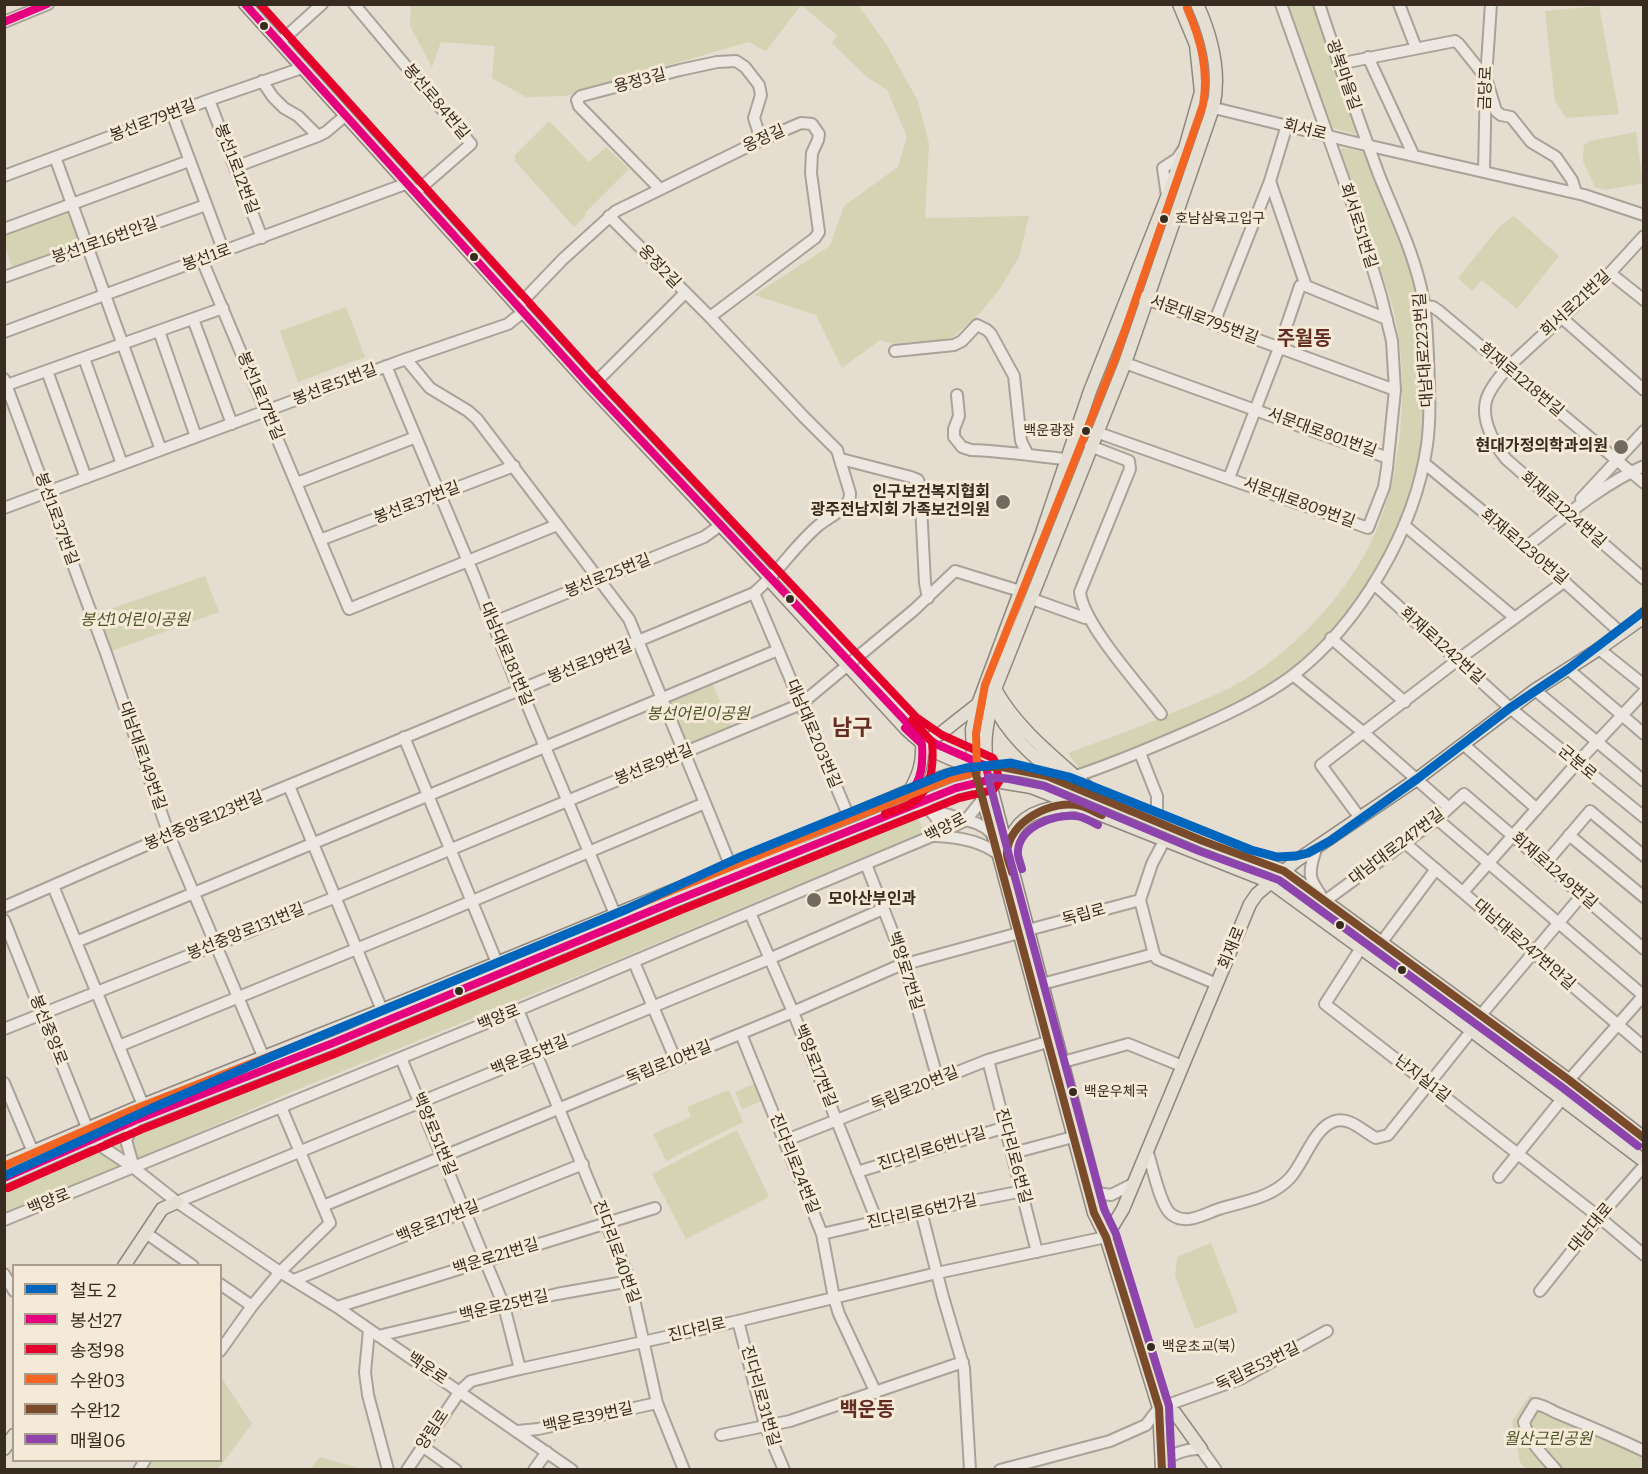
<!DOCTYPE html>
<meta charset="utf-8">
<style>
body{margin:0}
#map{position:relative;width:1648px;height:1474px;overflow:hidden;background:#e4ddd0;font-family:Bitter,"Noto Sans KR",serif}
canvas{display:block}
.frame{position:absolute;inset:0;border:6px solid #382b20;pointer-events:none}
.legend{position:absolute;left:12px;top:1264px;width:210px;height:198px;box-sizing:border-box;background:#f4ead7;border:2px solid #a99e8e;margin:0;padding:8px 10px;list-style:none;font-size:18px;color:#382b20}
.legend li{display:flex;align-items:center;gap:12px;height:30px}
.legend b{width:30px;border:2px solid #a99e8e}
</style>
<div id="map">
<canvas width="1648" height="1474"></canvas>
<div class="frame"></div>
<ul class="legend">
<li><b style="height:8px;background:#0065bd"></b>철도 2</li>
<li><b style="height:8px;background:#e5007d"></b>봉선27</li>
<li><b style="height:8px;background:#e4002b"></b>송정98</li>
<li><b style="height:8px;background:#f26522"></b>수완03</li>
<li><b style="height:8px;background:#7a4b2a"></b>수완12</li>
<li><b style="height:8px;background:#8e44ad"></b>매월06</li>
</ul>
</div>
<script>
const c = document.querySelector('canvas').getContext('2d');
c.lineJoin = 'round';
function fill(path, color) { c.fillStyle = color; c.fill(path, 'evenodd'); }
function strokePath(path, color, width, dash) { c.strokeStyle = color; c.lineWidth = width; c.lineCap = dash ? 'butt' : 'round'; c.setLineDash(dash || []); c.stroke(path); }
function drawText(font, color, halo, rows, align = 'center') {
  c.font = font + ' Bitter,"Noto Sans KR",serif'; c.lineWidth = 6; c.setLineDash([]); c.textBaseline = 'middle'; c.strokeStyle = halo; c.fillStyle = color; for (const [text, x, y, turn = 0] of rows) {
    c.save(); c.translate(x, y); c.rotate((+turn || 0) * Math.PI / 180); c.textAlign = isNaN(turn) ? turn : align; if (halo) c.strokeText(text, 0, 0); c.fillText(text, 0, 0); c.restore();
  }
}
const green = new Path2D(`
 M411,4L858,5L886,44L918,101L929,144L925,218L1029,216L1019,257L999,290L980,313L953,337L941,340L893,344L880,340L842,368L816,315L754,295L830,246L844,206L898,167L907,137L887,90L868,78L832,43L837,35L801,5L766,51L748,42L565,96L526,97L492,78L495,46L441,42L432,67L410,26Z
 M1288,5H1313L1357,131L1355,134L1333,128L1328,123Z
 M1599,6L1619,114L1566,118L1555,101L1545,11Z
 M549,121L589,162L606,147L629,169L586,212L585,216L574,227L515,161V155Z
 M1636,132L1643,183L1605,190L1595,187L1583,161L1584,145L1590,141Z
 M1342,148L1368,153C1387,206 1411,262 1422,318C1425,339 1424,360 1424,381C1424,417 1425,455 1413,489C1392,557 1351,625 1294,668C1262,692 1226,708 1190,724C1154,740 1118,756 1081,771L1068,753C1109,738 1151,723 1191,705C1208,698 1227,690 1244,680C1290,651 1329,612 1358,566C1401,499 1411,393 1395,316C1390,294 1381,272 1374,251C1362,219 1350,186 1338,153Z
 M71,208L83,241L80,245L13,269L5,246V231Z
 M1514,216L1559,256L1517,309L1482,280L1472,291L1458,278L1500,226Z
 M346,307L365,357L298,382L280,331Z
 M205,576L219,612L106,653L96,614Z
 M710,679L734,732L684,753L663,698Z
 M917,815L924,832L585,973L291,1092L177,1142L5,1212V1194L81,1161L103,1149Z
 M756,1083L764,1100L742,1109L735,1092Z
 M729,1090L743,1122L666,1161L653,1134L691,1117L687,1107Z
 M737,1130L769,1197L686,1239L652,1174Z
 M1211,1243L1238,1312L1195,1329L1175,1276L1177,1257Z
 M221,1377L252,1424L218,1469H146L153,1461L220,1460Z
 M1530,1395L1643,1458V1469H1526L1520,1462L1512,1421Z
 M320,1457L362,1469H310Z`);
const minor = new Path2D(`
 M354,4L471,144L416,192
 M1399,4L1416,48
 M4,22L48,4
 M280,42L322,4
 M1368,57L1413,154
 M1338,64L1455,41L1459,44L1486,78L1496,111L1501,115L1511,117L1531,142L1556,157L1572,180L1576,193
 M262,81L273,97L284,108L298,116L318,136
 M209,100L262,238
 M1198,104L1353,142L1584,195L1644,215
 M172,113L224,252
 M55,157L161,450
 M235,167L318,136L326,132L346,115
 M1484,172L1486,78L1491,4
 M4,176L209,100L302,68
 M1270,181L1306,286L1387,319
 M660,189L579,106L577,100L581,96L680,70L717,62L736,61L745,67L759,85L761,95L754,118L761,140
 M1167,196L1163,168L1177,159L1183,150
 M4,229L189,161
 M1644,236L1610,273L1507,368C1499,378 1489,389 1486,401C1481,421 1495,445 1506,459L1644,579
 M202,260L349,609L557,525
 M1610,273L1644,300
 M4,277L206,205
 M1130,293L1395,390
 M518,306L563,259L616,211L757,142L801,123L812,124L819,134L818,140L812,153L811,173L819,232L815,238L710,317
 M1424,306L1433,307L1439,311L1644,483
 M1562,318L1644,390
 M193,319L232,424
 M1214,323L1270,181L1287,125
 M159,331L196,437
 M4,332L408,183
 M895,351L954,345L962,341L977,325L987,330L991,334L1014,376L1021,441L1027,453
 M84,358L122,464
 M406,359L430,388L468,411L477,419L629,619L705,803
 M1125,363L1388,458
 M386,366L475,578L519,690L524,697L615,914
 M47,371L86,478
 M4,379L106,653L169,835L266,1063
 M4,386L223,308
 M591,387L685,293
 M957,395L959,416L954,429V437L962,447L971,450C1003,451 1034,456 1066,459
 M1096,432L1368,528L1384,487L1387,468L1395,390L1392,341L1381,296L1359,223L1281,4
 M1090,446L1129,461L1130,469L1080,592C1083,624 1140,686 1161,714
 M841,459L911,477L918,480L920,486L925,583L928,598
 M1424,463L1526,547L1621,633
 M1229,478L1279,348L1300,286H1306
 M297,483L416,437
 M1581,499L1644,431
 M4,508L406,359L508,324L523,312
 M1404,525L1515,618
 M320,540L514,466
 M1526,547C1563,518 1601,485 1644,466
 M1374,584L1510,708L1644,817
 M754,593L849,817
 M1032,599L1085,618L1088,616
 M492,623L704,537L721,525
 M1331,638L1405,702
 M1599,649L1644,685
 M1568,669L1644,734
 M1293,675L1364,733L1449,808
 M1535,690L1644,781
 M404,737L500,970
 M1463,744L1537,809
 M1140,753L1157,796V822
 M1076,776C1116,763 1155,746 1194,729C1228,714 1262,698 1292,676C1360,624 1415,529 1427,445C1431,416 1429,386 1428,357C1427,333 1426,308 1420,284C1411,247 1393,210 1379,175C1358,118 1338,62 1319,4
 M289,786L382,1010
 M915,805L976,823L986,828L993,835
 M928,809C938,818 942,824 934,836
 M1360,818L1321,765L1459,659L1565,581
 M1437,819L1644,996
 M1569,835L1644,897
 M937,836C959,837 981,841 998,854
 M1405,843L1644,1047
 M1316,849C1307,876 1309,879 1325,901L1437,819L1464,794L1644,949
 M866,864L905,964L938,1080
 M1545,864L1590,811L1644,856
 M53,886L143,1105
 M1463,892L1577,763L1644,692
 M4,907L169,835L754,593C778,573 795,545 819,525C830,516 851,508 850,493L837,450L803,416L710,317L609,216
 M750,913L793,1012L877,1221
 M4,920L92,1140L134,1168L177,1202L280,1272L337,1307L572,1470
 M1028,930L1140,900
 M76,942L778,650
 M1381,943L1436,869
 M1361,948L1325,1004L1599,1217L1644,1255
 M1154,954L1140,900L1152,864L1164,841
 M1154,954L1157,959L1217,984
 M634,962L676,1061
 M1042,984L1154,954
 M518,1010L630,1281L657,1403L684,1470
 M1480,1016L1582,895
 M4,1029L336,897L801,704L914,610L955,571L1020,591
 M741,1034L822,1234L834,1298L839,1314L876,1393
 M119,1046L420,923L705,803L731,867
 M401,1058L504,1306L520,1369
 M988,1060L1037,1252
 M1063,1062L1128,1044L1182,1066
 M1569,1080L1644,995
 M4,1083L33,1152
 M784,1141L988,1060L1047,1042
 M1147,1150C1152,1164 1160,1206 1171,1214C1186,1226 1204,1214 1219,1209C1244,1201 1270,1199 1290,1178C1304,1163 1314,1127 1335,1121C1351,1117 1362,1131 1376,1138L1388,1135L1472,1030
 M1013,1153L1073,1137
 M134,1168L126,1140L136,1120
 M857,1172L1006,1127
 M1499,1177L1562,1099
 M1097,1193L1111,1195L1133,1184
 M177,1202L769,959L883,909
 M323,1206L793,1012L898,966L1019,933
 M921,1211L943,1297L964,1368L970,1470
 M4,1220L518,1010L944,831L966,820L983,799
 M146,1233L193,1266
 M822,1234L921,1211L1023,1191
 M4,1274L14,1291
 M294,1280L583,1164
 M220,1284L252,1306
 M1540,1291L1599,1217L1644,1166
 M337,1307L655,1208
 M738,1321L765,1425L784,1470
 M369,1330L365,1372L368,1395L388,1470
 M378,1336L557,1294L630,1281
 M220,1351L252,1306L280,1272L330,1223L281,1107
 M518,1431L538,1429L657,1403
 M721,1435L790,1421L963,1362
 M422,1446L456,1470
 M1161,1462C1175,1454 1185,1448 1201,1449L1216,1470
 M139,1470L145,1460
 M407,1470L460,1391L471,1381L520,1369L738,1321L937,1273L1106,1237
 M534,1470L547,1452
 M1000,1470L1110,1441L1146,1425L1159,1408L1240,1379L1327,1331
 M1556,1470C1543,1455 1528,1441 1524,1422L1535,1404C1543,1405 1549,1409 1557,1413C1586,1425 1615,1437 1644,1451`);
const major = new Path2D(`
 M245,4L591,387L771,579L773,584L906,729C929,751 943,757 973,767
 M995,689C1018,731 1058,760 1093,792
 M992,701C1006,733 1033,757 1060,777
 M926,740L940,734L978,704
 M909,792C919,775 923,763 922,744
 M1007,853C1010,846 1011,837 1015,830C1028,810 1053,807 1075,805
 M4,1164L143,1105L382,1010L731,867L932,781C979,763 998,764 1047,776L1203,841L1284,871L1569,1080L1644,1138
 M4,1178L136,1120L333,1043L677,900L956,788L989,780L1031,787L1270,882L1399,976L1644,1161
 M1103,1219L989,780C982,741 986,727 995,689L1125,363L1213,108C1221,73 1212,37 1197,4
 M1106,1237L1123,1209L1240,928L1250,904L1257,894L1296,861L1417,779L1535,690L1599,649L1644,617
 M124,1266L162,1209L177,1202
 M1159,1408L1175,1413L1201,1449
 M4,1449L14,1435
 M1162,1470L1159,1408L1106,1237L1094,1213L991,826L977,783L973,754L972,729L978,704L1042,533L1090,391L1167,197L1185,148L1201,92L1196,45L1179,4`);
const bus1 = new Path2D(`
 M4,22L47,4
 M881,804C890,800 900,799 908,793C923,783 923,760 922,744L905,728
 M4,1178L136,1120L333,1043L677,900L956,788L989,780L986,766L936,744L909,725L591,387L245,4`);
const bus2 = new Path2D(`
 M885,814C894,810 904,808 912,803C932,790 934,763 932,742L912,720
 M8,1188L140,1130L337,1053L681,910L959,798L993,790L999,782L996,763L993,758L942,735L916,717L599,380L260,4`);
const bus3 = new Path2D(`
 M4,1166L132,1110L329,1033L673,890L952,778L977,772L976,733L985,685L1115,359L1203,105C1209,71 1201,40 1187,8`);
const bus4 = new Path2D(`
 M1012,872C1011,867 1007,860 1007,854C1007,822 1053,798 1081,806C1088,808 1095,812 1102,815
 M1162,1470L1159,1408L1106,1237L1094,1213L974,767H1002L1047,776L1203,841L1284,871L1569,1080L1644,1138`);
const bus5 = new Path2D(`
 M1022,869C1021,865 1019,860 1018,855C1016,828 1053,814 1075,816C1083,816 1091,822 1098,825
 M1172,1469L1169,1406L1116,1234L1104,1209L988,777L1009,779L1044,786L1199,851L1279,880L1563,1088L1638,1146`);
const rail1 = new Path2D(`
 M4,1176L150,1109L275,1055L627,909L738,858L947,773L966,768L1011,763L1069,777L1251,850L1277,857L1296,856L1308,853L1330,841L1417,779L1510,708L1568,669L1644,611`);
const markers = [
 [264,26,5,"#382b20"],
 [1164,219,5,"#382b20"],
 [474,257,5,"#382b20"],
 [1086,431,5,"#382b20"],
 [1621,447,8,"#74695e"],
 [1003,502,8,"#74695e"],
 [790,599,5,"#382b20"],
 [814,900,8,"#74695e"],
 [1340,925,5,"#382b20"],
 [1402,970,5,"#382b20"],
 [459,991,5,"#382b20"],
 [1073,1092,5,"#382b20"],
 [1151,1347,5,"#382b20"]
];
const busNames = [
 ["호남삼육고입구",1175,219],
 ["백운광장",1075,431,"right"],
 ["백운우체국",1084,1092],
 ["백운초교(북)",1162,1347]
];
const streetNames = [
 ["광복마을길",1343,75,71],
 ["용정3길",640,81,-15],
 ["금당로",1486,88,-88],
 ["봉선로84번길",436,102,50],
 ["봉선로79번길",153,121,-21],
 ["회서로",1305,130,14],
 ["옹정길",764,139,-24],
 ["봉선1로12번길",236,169,69],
 ["회서로51번길",1358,226,72],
 ["봉선1로16번안길",105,241,-19],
 ["봉선1로",207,258,-20],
 ["옹정2길",659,267,46],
 ["회서로21번길",1576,304,-43],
 ["서문대로795번길",1204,320,20],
 ["대남대로223번길",1424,350,-94],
 ["회재로1218번길",1521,380,40],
 ["봉선로51번길",335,385,-21],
 ["봉선1로17번길",260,396,67],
 ["서문대로801번길",1322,433,20],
 ["봉선로37번길",417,503,-21],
 ["서문대로809번길",1299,503,20],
 ["회재로1224번길",1563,510,41],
 ["봉선1로37번길",56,519,70],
 ["회재로1230번길",1524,547,40],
 ["봉선로25번길",608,576,-22],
 ["회재로1242번길",1442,646,42],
 ["대남대로181번길",506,654,67],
 ["봉선로19번길",590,662,-22],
 ["대남대로203번길",813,734,67],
 ["대남대로149번길",142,756,71],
 ["군분로",1577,763,40],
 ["봉선로9번길",654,765,-22],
 ["봉선중앙로123번길",204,821,-23],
 ["백양로",946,828,-28],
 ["대남대로247번길",1397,847,-37],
 ["회재로1249번길",1554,871,41],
 ["독립로",1084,915,-15],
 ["봉선중앙로131번길",246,932,-22],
 ["대남대로247번안길",1524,945,41],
 ["회재로",1232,948,-68],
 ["백양로7번길",905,971,72],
 ["백양로",499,1018,-22],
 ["봉선중앙로",48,1030,68],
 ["백운로5번길",530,1056,-22],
 ["독립로10번길",669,1063,-22],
 ["백양로17번길",815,1066,68],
 ["난지실1길",1422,1079,38],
 ["독립로20번길",915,1089,-22],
 ["백양로51번길",434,1134,67],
 ["진다리로6번나길",932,1149,-17],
 ["진다리로6번길",1013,1156,75],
 ["진다리로24번길",794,1164,68],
 ["백양로",49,1202,-22],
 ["진다리로6번가길",922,1212,-12],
 ["백운로17번길",438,1222,-22],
 ["대남대로",1591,1228,-50],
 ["진다리로40번길",616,1252,70],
 ["백운로21번길",496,1257,-17],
 ["백운로25번길",504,1306,-13],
 ["진다리로",697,1330,-13],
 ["독립로53번길",1258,1367,-26],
 ["백운로",427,1369,34],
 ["진다리로31번길",760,1396,74],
 ["백운로39번길",588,1418,-12],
 ["양림로",433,1430,-56]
];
const poiNames = [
 ["현대가정의학과의원",1608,447],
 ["인구보건복지협회",990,493],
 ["광주전남지회 가족보건의원",990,511],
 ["모아산부인과",828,900,"left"]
];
const parkNames = [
 ["봉선1어린이공원",135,621],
 ["봉선어린이공원",698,715],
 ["월산근린공원",1548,1440]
];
const quarterNames = [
 ["주월동",1304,339],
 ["백운동",867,1410]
];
const districtNames = [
 ["남구",852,729]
];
fill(green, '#d4d3b3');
strokePath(minor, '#aaa298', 14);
strokePath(major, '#8f887f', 15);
strokePath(minor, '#ece8e1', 10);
strokePath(major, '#e4ded3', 12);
strokePath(bus1, '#e5007d', 8);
strokePath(bus2, '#e4002b', 8);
strokePath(bus3, '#f26522', 8);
strokePath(bus4, '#7a4b2a', 8);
strokePath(bus5, '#8e44ad', 8);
strokePath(rail1, '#0065bd', 9);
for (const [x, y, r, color] of markers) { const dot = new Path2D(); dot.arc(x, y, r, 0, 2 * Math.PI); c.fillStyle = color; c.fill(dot); strokePath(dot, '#f4ead7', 2); }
drawText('14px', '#382b20', '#f4ead7', busNames, 'left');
drawText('16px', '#382b20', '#f4ead7', streetNames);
drawText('bold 16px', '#382b20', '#f4ead7', poiNames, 'right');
drawText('italic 16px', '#4b5428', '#f4ead7', parkNames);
drawText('bold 20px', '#632d22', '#f4ead7', quarterNames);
drawText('bold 22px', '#632d22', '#f4ead7', districtNames);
</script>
